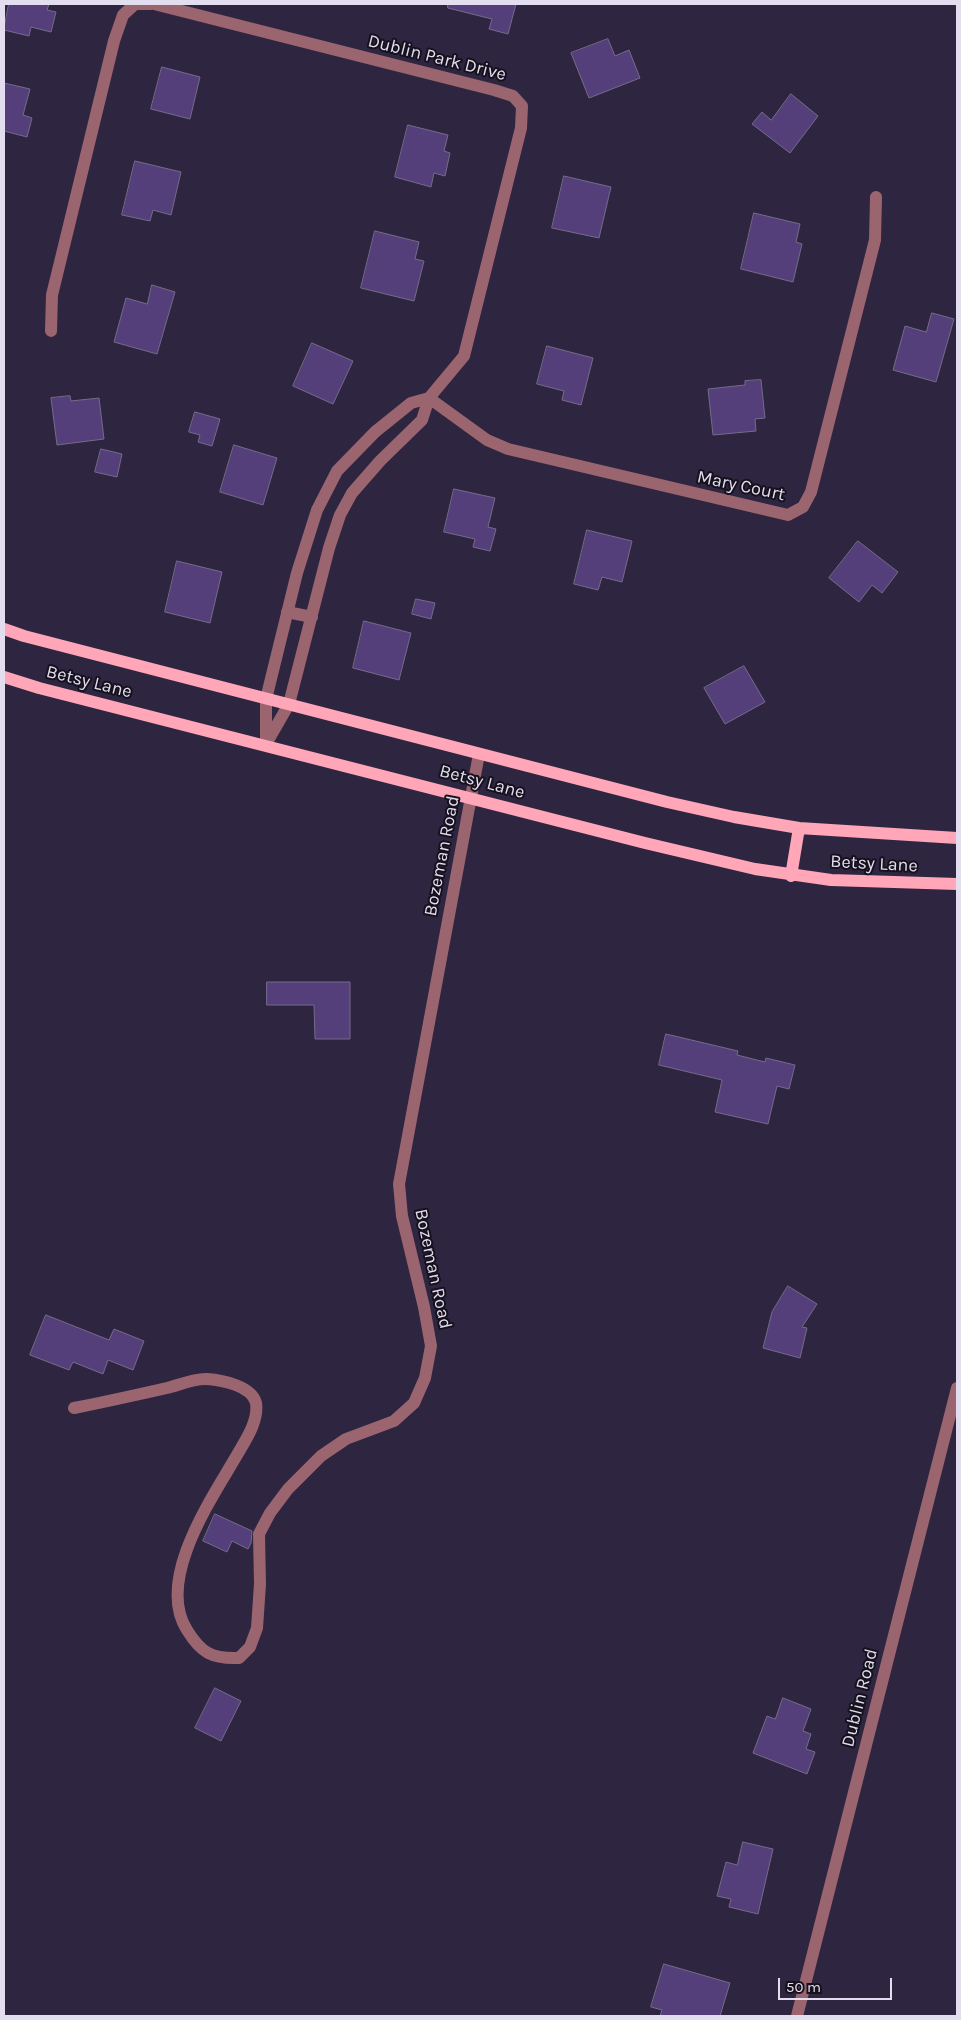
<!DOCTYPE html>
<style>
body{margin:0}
#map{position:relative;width:961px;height:2020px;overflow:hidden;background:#2e2540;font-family:Karla,sans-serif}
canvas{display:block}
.frame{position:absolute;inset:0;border:5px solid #e2ddef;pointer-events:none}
.scale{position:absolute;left:778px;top:1978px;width:114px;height:22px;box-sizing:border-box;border:2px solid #e2ddef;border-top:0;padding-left:6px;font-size:15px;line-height:18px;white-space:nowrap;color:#e2ddef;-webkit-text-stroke:4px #15111d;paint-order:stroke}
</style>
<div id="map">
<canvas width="961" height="2020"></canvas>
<div class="frame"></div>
<div class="scale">50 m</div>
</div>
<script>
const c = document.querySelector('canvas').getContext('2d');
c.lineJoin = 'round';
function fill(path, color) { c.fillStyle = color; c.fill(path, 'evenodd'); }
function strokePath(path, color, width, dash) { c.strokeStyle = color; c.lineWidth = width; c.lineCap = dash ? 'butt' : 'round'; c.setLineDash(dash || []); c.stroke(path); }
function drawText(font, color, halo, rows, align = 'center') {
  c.font = font + ' Karla,sans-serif'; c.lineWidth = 4; c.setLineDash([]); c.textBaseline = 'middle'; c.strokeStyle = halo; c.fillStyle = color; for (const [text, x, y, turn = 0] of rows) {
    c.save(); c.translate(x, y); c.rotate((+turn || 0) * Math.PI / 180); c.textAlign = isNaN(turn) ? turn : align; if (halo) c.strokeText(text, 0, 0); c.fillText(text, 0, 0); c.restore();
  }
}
const building = new Path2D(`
 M9,4H49L47,10L56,12L51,32L31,27L29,36L4,30Z
 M448,4H516L508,34L489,29L492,19L448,8Z
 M608,39L615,56L629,50L640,78L589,98L571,53Z
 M162,67L200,77L190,119L151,109Z
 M4,83L30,89L23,115L32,118L27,137L4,131Z
 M791,94L818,116L790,153L752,124L762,112L771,120Z
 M408,125L448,135L444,151L450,153L445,176L434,173L431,187L395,177Z
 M135,161L181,172L171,215L153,210L150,221L122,215Z
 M564,176L611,187L599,238L552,228Z
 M754,213L800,224L796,242L802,244L793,282L741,269Z
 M375,231L419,242L415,259L424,261L414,301L361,288Z
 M152,285L175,292L157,354L114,342L126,298L147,304Z
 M932,313L954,319L936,382L893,370L905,326L926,332Z
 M312,343L353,361L333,404L293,386Z
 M547,346L593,358L581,405L562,400L564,391L537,384Z
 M761,380L765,418L755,419L756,431L713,435L708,389L745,385V381Z
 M70,396L71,401L99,398L104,439L57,445L51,398Z
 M195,412L220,419L212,446L198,442L200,435L189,432Z
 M234,445L277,458L263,505L220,492Z
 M101,449L122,454L117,477L95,472Z
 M454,489L495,498L488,527L496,529L490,551L473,547L475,539L444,532Z
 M587,530L632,541L622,582L602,577L598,590L574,584Z
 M858,541L898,572L882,593L872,585L859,602L829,578Z
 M177,561L222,572L210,623L165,612Z
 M416,599L435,603L431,619L412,614Z
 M364,621L411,633L399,680L353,668Z
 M744,666L765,702L725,724L704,688Z
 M267,982H350V1039H315L314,1005H267Z
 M666,1034L738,1051L737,1055L765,1062L766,1058L795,1065L789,1089L777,1086L768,1124L715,1112L722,1080L659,1065Z
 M788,1286L817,1304L802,1327L807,1328L800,1358L763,1348L772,1312Z
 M46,1315L109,1340L114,1329L144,1341L133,1370L108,1360L103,1374L73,1362L69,1370L30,1355Z
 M215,1514L252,1531L251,1543L248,1549L232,1541L227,1552L203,1541Z
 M215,1688L241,1701L221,1741L195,1728Z
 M783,1698L811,1709L803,1731L811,1734L806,1749L815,1752L807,1774L753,1753L767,1716L775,1719Z
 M743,1842L773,1849L758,1914L729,1907L731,1899L717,1896L726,1862L737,1865Z
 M664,1964L730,1983L720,2016H660L662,2010L651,2007Z`);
const minor = new Path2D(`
 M154,4L494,90L513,96L522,106L521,128L464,356L429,398L422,420L380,461L352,493L340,515L329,548L289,704L266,744V699L297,573L317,510L337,471L375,432L411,403L429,398
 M51,331L52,295L114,41L123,15L135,4H151
 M429,398L487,440L508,449L788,515L803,507L811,492L875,240L876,197
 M287,612L312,617
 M74,1408C105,1402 136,1395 167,1388C179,1385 195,1378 207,1379C222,1380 252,1386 256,1403C259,1421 245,1441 237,1455C212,1498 155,1580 187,1630C201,1653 212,1659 239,1658L250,1647L257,1628L260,1584L259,1534L270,1513L288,1489L321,1456L346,1439L394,1421L414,1403L425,1378L431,1346L424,1307L402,1216L399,1184L479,754
 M797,2016L957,1388`);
const major = new Path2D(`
 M4,629L24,636L667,802L734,817L799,828L957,838
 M4,677L39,688L645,843L755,869L831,880L957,884
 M791,876L799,828`);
const streetNames = [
 ["Dublin Park Drive",437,58,14],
 ["Mary Court",741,486,12],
 ["Betsy Lane",89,682,14],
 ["Betsy Lane",482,782,15],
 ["Bozeman Road",442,856,-79],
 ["Betsy Lane",874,864,3],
 ["Bozeman Road",433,1269,78],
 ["Dublin Road",860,1698,-76]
];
fill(building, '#553f7a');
strokePath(building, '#756b8a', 1);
strokePath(minor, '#9b6570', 12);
strokePath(major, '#ffa6b9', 12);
drawText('18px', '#e2ddef', '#15111d', streetNames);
</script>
